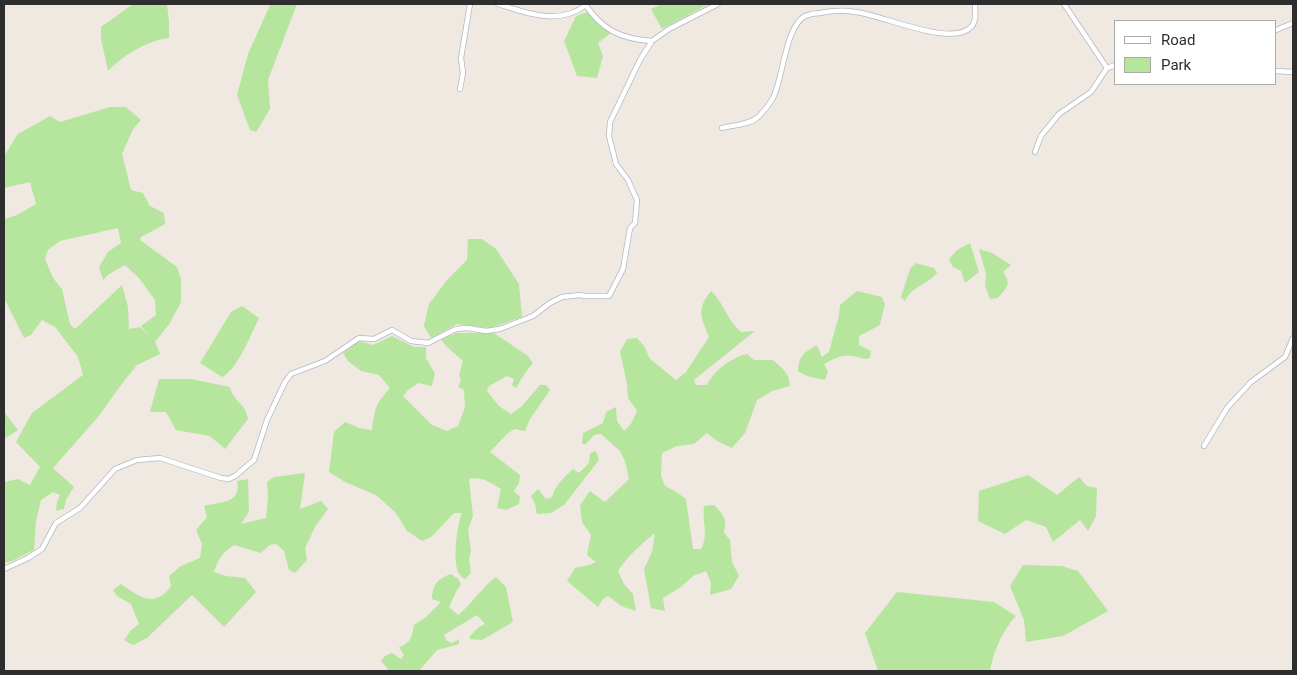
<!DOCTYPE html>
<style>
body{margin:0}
#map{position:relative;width:1297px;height:675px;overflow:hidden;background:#efe9e1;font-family:Roboto,sans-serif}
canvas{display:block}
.frame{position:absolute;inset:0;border:5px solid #2e2e2e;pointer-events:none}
.legend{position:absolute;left:1114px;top:20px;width:162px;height:65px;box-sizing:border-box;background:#fff;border:1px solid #ababab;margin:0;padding:6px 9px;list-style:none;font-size:15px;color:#2e2e2e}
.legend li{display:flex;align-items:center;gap:10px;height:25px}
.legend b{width:25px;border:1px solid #ababab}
</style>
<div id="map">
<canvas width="1297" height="675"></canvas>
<div class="frame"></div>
<ul class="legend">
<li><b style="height:6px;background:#fff"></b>Road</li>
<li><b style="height:14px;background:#b6e59e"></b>Park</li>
</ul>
</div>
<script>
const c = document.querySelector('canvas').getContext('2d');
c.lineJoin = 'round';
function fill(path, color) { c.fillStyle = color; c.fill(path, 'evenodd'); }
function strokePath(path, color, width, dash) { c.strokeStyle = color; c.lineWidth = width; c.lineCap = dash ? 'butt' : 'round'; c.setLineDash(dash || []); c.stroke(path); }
const green = new Path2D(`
 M133,4H167L169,21V38C146,41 124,55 108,71L101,39V27Z
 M272,4H297L268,80L270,109L256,132L250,130L237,95L248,54L270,5Z
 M662,4H709L662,29L651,9Z
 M588,12L611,33L598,43L603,56L597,78L577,76L564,41L576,16Z
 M110,107H126L141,120L133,129L122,154L131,190L143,193L150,206L164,213L165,224L141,237L140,240L177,267L181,279V302L170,323L155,342L160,354L137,365L124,381L98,417L53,468L74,487L66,500L64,509L56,511L57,501L60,495L53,492L41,500L36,521L34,550L12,561L4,563V482L18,479L30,485L40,467L16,442L32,413L83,375L78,357L55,327L42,320L31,335L24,338L4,298V219L17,215L36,204L30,182L4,188V156L18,134L50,116L60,122ZM118,228L121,243L108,252L99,267L103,280L109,274L125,265L139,278L155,300L156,315L141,326L149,335L140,327L129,329L128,307L122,285L75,329L70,324L62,289L53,278L45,259L48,250L60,241Z
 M468,239H482L496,249L519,284L522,317L490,328L457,324L431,338L424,326L429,304L448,279L467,260Z
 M970,243L979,272L965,283L961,271L953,267L949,259L957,250Z
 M979,249L992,253L1011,265L1003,272C1012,285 1007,287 998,298L990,299L985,286L986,274Z
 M916,263L934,268L937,273C928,284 911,287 905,301L901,297L910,269Z
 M711,291C724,303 728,322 741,332L755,331L694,380L696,385H707C714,370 731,358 747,354L754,360H773C782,368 790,374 790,386L772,391L757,400L745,433L732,448L717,441L707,433L694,444L677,446L662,453L661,475L665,486L675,491L686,499L693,549H701C709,535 702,522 704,506L714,505C724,515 727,519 724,533L730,540L732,562L739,576L731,589L710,595L711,583L706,571L693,576L681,587L663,598L665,611L651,608L644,569L652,552L655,533C641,544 628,556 618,571L624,584L633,594L636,611L621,606L608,596L603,599L598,607L567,581L575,568L589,565L596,562L587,555L591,535L582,522L580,505L590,491L605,502L629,479L625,461L620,451L601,434L594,435L585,445L582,443L583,433L603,423L606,412L616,407L617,421L624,431L631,424L637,411L628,398L627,384L620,352L627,339L637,338L644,346L650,359L676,380L686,372L709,337C701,317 696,310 711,291Z
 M857,291L882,297L885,304L880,325L859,336V345L871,351L870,358C862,360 860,357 853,356C843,354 833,359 824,364L828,372L825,380L807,376L798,371C798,357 805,351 817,345L822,357L829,352L839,315L840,305Z
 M242,306L259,318C251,334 238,369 222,377L200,363L231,312Z
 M457,333H494L528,356L533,363L525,373L516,388L512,385L514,379L507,376L489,386L487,391L499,406L511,414L521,407L540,385H546L550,390L530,419L525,431L515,429L508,433L490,452L520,475L519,483L514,491L520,497L519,504L506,510L497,508L501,489C491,483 481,476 469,479L473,516L468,530L471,550L469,559L471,573L465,579C464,579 460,575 459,574C452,561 457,526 462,513H454L431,537L422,541L407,531L396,513L376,495L345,482L329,472L334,432L345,422L359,428L372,430C375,408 375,405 390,388L379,375L361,371L348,361L343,353L359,341L373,345L392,336L414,347H426V358L435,374L432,386L418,383L408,390L403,396L432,425L447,431L458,426L465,407L464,390L458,387L461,380L459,375L463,361C456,354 446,348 441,339Z
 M159,379H191L230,387C234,403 245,402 248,419L225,449L210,436L176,430L166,412H150Z
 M4,412L18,430L4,439Z
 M596,451L599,460L564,505L551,513L537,514L535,504L531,496L538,489L546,499L552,497C555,485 565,477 573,469L579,473L589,463L590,453Z
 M305,473L300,509L321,501L328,509L315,527L305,548L307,560L295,573L289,570L284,551L276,544L270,545L261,553L234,545C223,552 218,559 214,572L226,576L245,578L256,592L224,627L192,595L147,638L133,645L124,640L131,630L139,624L131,604L117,596L113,590L121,584C139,597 155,609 171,586L169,576L181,566L200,558L202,544L196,530L207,517L204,506C219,502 242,504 237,481L248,479L249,512L241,524L266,518L268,496L267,482L274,477Z
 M1028,475L1057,495L1079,477L1087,486L1097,488L1096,516L1088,531L1080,520L1053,542L1046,527L1026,520L1005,534L978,521L979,491Z
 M1023,565L1062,566L1078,571L1108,611L1063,636L1026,642L1024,620L1010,586Z
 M451,574L458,579L461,584L457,590L449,607L458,615C472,604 481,588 496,577L506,587L513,622L482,640L470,639V636L479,627L485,624L477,615L444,635L446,640L452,643L459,639V644L437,650L419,671H386L388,669L381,661L385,656L392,653L401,659L404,655L399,647C411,643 412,637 414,625L426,617L441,602L432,599C432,585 438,578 451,574Z
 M897,592L994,602L1016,616C1003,630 993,652 990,671H878L865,633Z`);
const street = new Path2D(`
 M498,4C527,13 559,26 586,5
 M585,4C602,30 621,39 652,41
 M1064,4L1107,68
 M1276,30L1293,23
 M1276,71L1293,72
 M460,89L463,73L461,58L470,4
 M722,128C733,125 749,125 758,117C763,112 771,102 774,96C783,76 786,26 805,16C810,14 816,13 820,13C831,11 844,10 855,12C881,14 953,49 972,26C977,20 975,11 975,4
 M1035,152L1041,136L1059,114L1091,92L1107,68L1116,65
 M1204,446L1227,408L1251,382L1285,357L1293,338
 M4,569L28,558L42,549L56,523L80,508L115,469L137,460L160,458L221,478L229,479L235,476L254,460L267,420L285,382L291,374L325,361L359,338L374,339L392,330L411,341L428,343L456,329L467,328L486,331L500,329L533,316L550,303L562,297L580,295L584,296H609L623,269L630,228L635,223L637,200L628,180L616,164L609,136L610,122L640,60L652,41L669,29L718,4`);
fill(green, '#b6e59e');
strokePath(street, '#b4b7c1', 6);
strokePath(street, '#fff', 4.5);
</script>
